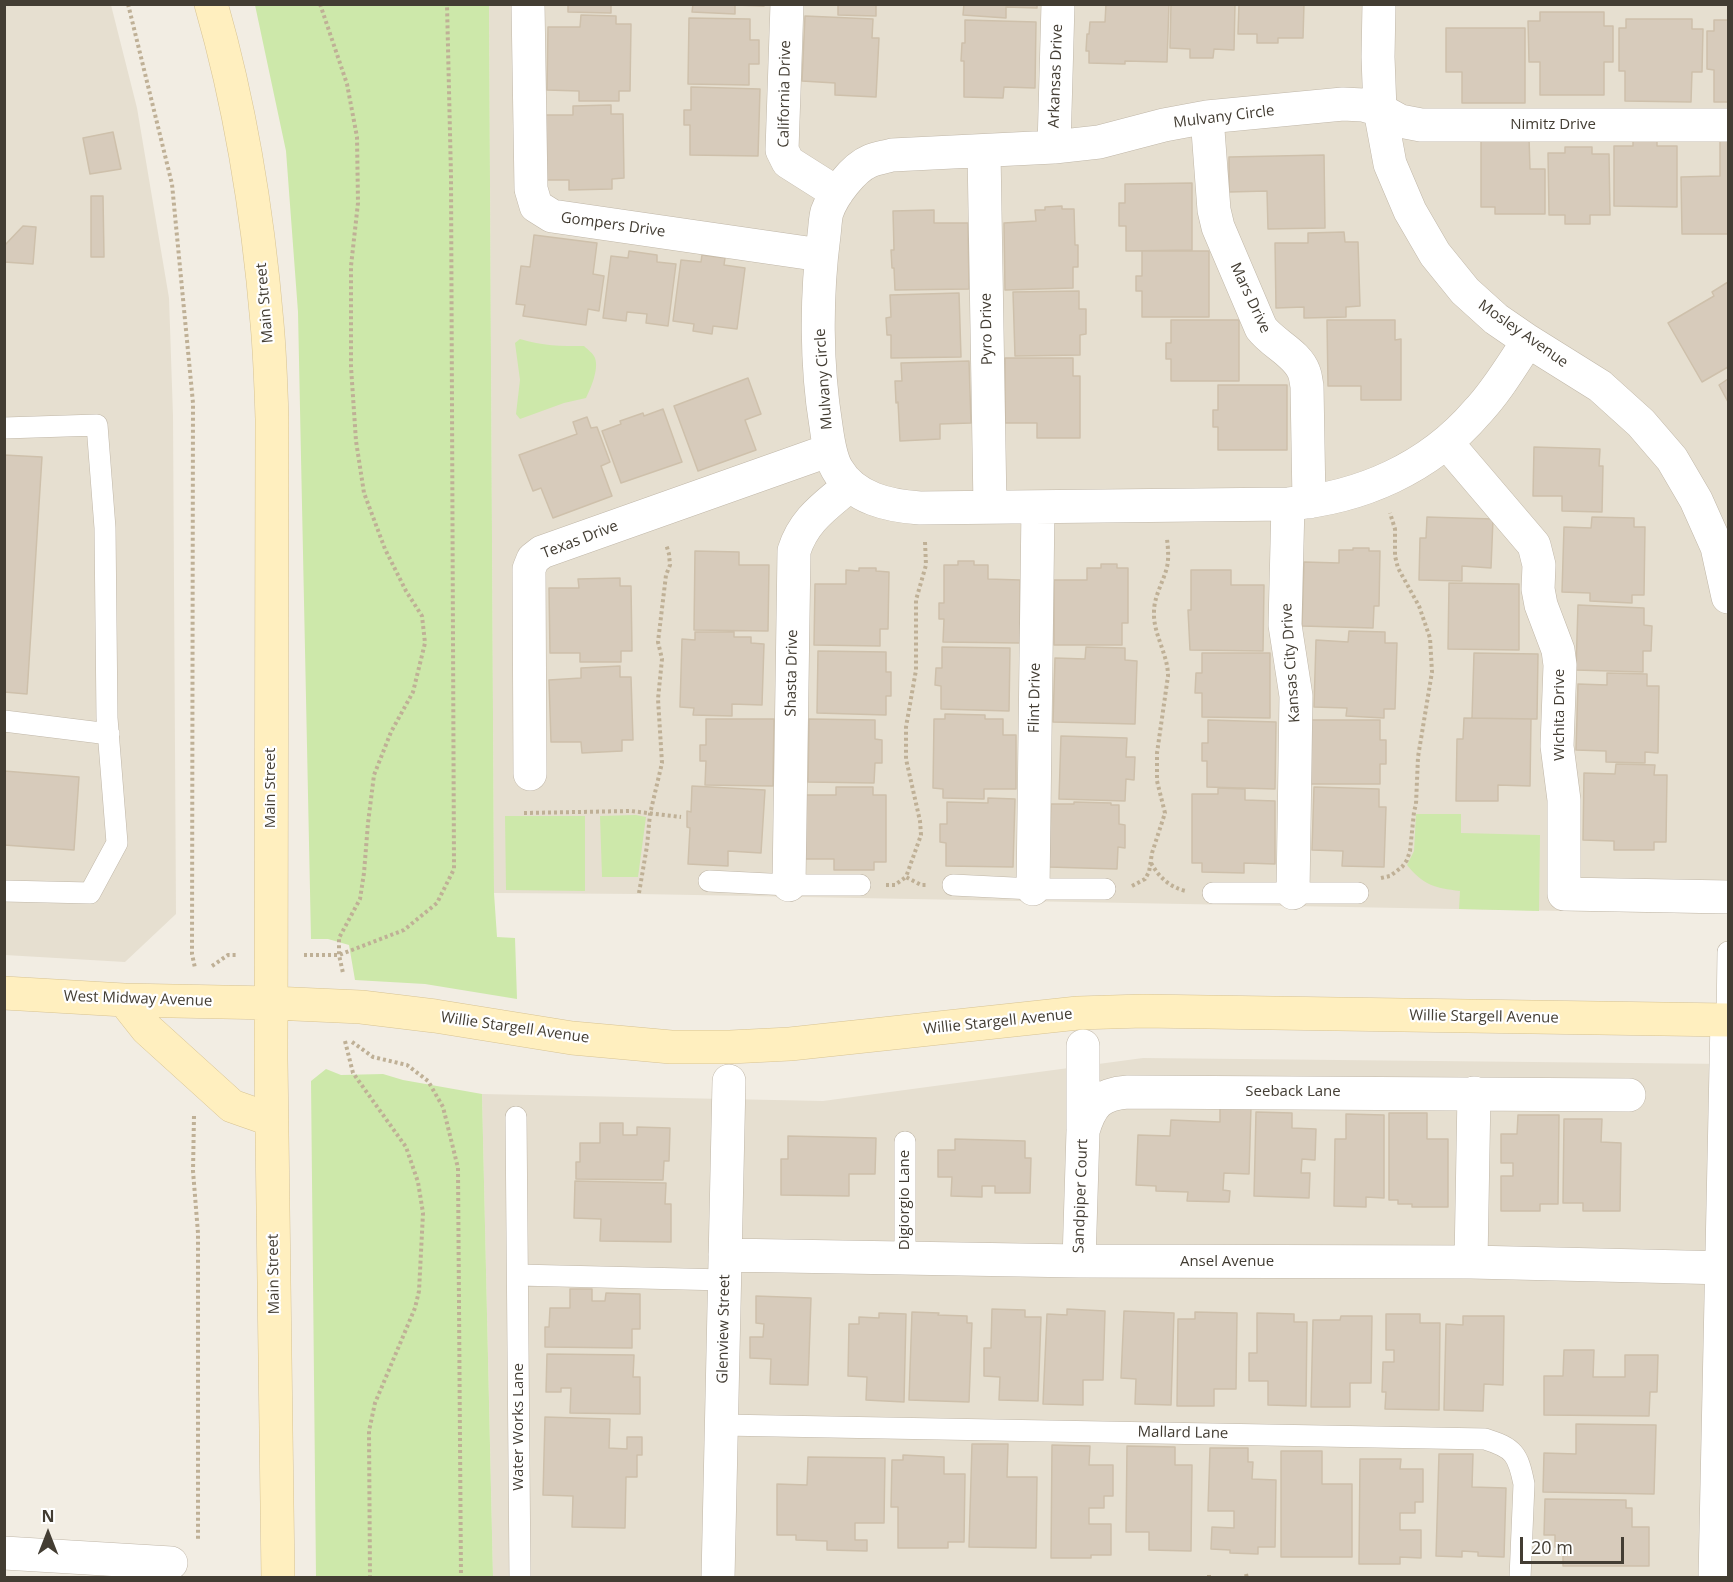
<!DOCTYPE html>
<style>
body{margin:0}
#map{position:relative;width:1733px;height:1582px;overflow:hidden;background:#f2ede3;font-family:"Open Sans",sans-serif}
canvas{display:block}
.frame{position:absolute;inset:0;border:6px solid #433d33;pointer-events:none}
.north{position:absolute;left:18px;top:1504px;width:60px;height:60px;-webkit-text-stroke:4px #fff;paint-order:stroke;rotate:0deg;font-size:16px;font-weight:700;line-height:24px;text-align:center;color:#433d33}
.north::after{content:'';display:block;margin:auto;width:21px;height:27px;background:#433d33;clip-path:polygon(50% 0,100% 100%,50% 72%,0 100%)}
.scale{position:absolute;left:1520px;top:1537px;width:104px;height:27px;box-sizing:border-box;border:3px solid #433d33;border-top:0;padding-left:8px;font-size:18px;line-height:21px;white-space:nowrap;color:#433d33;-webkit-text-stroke:4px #fff;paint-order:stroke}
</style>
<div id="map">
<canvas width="1733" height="1582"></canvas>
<div class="frame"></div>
<div class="north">N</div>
<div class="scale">20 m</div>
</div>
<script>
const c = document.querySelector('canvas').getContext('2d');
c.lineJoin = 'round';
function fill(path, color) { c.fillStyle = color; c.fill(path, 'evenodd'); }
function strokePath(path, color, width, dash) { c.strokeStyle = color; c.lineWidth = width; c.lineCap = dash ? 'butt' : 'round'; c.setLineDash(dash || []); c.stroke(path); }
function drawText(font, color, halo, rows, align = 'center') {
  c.font = font + ' "Open Sans",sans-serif'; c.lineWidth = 4.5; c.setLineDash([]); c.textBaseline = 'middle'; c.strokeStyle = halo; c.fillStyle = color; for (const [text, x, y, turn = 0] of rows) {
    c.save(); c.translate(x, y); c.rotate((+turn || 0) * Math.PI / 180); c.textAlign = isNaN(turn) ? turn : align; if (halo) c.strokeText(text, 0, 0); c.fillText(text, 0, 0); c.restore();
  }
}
const residential = new Path2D(`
 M4,5H111L137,108L169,298L173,416L176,914L125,962L5,955Z
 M489,5H1728V914L640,894L494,893Z
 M1143,1058L1728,1064V1577H493L482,1094L823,1101Z`);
const green = new Path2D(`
 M255,5H489L494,893L497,937L515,938L517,999L425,984L355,980L349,945L328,939H311L298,312L286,151Z
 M520,339C542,346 561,346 584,346C588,350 593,353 595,358C599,369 591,388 586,398L564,403L520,419L516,414L520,380L515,343Z
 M1416,814H1461V833L1540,835L1539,911L1459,909L1460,891C1435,888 1423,885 1407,865L1414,851Z
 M636,815L646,817L638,877H602L600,816Z
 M505,816H585V891L506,890Z
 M326,1069L341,1075L383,1074L403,1080L482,1094L493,1577H316L311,1081Z`);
const building = new Path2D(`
 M568,4H611V13L568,12Z
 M693,4H764V6L735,5V14L692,12Z
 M838,4H890L876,5V16L838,15Z
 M964,4H1037V8L1006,7V18L963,15Z
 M1106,4H1169L1167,62L1125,61V64L1089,63V51H1086L1087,34H1089L1090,22H1105Z
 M1171,4H1235L1234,50L1214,49L1213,58H1190V49L1170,48Z
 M1239,4H1304L1303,38H1278V43H1257V34H1238Z
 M1540,12H1604V26H1613V62H1604V95H1540V62H1529L1528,21H1540Z
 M581,15L616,16V24H631L630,91H619V101H579V91L547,90L548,27H580Z
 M805,16L873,19L872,38H879L876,97L835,95V83L802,81Z
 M689,18L750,19V40H759V64H749V85L688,84Z
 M1626,19H1692V29H1703L1702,72H1692L1691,102L1625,101V71H1619V28H1626Z
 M965,20L1036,22L1035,88L1004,87L1003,98L964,97V61H961L962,43H965Z
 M1714,20H1728V102H1714V70L1707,69V31H1714Z
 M1446,28H1525V103H1462V72H1446Z
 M691,87L760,89L758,156L690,155V125H684V110H691Z
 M611,105V114H623L624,178L612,179V189L569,190V180H542L540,115H573V106Z
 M113,132L121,169L90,174L83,138Z
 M1481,138H1529L1530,169H1545V214H1495V207H1481Z
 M1633,139H1657V146H1677V207L1614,206V146H1633Z
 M1720,140H1728V234H1682L1681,177L1720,176Z
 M1565,147H1592V154H1609L1610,215H1590V224H1565V215H1549L1548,153H1565Z
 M1324,155L1325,228L1268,229L1267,191L1229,192V157Z
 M1192,183V250L1126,251V226H1119V203H1125V184Z
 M91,196H103L104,257H91Z
 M1062,206V209H1074L1075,245H1078V267H1073V288L1005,290L1004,223L1036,221L1035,210H1045V207Z
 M934,210V223H968L969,289L895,290L894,268H892L891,250H894L893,211Z
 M23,226L36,227L33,264L4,262V246Z
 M1344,232L1345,242H1358L1360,306L1346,307V317L1304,318V307L1276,308L1275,243H1308V233Z
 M534,235L597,243L593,274L604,276L599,311L588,309L586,325L523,316L525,305L516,304L521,266L530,267Z
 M629,251L657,255V262L676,264L668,326L646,323L647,314L627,312L626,321L603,318L611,256L628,258Z
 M1142,251H1209V317H1142V291H1136V276H1142Z
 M702,255L725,258L724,265L745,268L737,329L713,326L712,334L693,331L694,324L673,321L681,260L701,262Z
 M1728,282V367L1702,382L1668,323L1714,296L1712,292Z
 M1079,291V309H1086V334L1080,335V355L1015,356L1013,292Z
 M959,293L961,357L891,358V335H887L886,318L891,317L890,295Z
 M1171,320H1239V381H1171V359H1166V343H1171Z
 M1327,320H1395V340L1401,339V400H1361V386H1328Z
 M1005,358H1073V376H1080V438H1037V423H1005Z
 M969,361L971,423L940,424V439L900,441L898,402L896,403L895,381H902L901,363Z
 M748,378L761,414L745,420L756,450L698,471L674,406Z
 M1728,379V402L1719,385Z
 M1218,385H1287V450H1218V427H1213V410H1218Z
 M663,409L682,462L621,483L602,431L621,424L620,421L643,413L644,416Z
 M587,417L591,428L597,427L610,462L601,466L612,496L553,518L541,488L533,491L519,455L577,434L573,422Z
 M1534,447L1600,449L1599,466H1603L1602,512L1562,511V496H1533Z
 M4,455L42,457L27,694L4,692Z
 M1427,517L1493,519L1491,568L1462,566V581L1419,580L1420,538H1426Z
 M1592,517L1634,518V527H1645L1644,595H1632V603L1590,601V593L1562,592L1564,527L1591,528Z
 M1353,548H1369V551H1380L1379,606H1374L1373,628L1302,626L1304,562L1339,563V550H1353Z
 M695,551L739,552V565H769L768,631L694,630Z
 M958,561H974V565H988V579L1020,580V643L943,642L944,619H939V603H944V565H958Z
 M1101,564H1117V568H1128V623H1122V645H1054V580H1087V568H1101Z
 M859,568H876V571L889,572L888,629H880V646L814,645L815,584H846V570L859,571Z
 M1191,570H1231V585H1264L1263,651L1190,650L1188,610H1191Z
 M620,578V586H631L632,651H621V662H580V653H550L549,588H579L578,579Z
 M1449,583L1519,584V650L1448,649Z
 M1578,605L1644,608V625L1652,626L1651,651H1643V672L1576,670Z
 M1349,631L1385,632V643H1397L1395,709H1384V718L1346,716L1347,708L1314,707L1316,640L1348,642Z
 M695,632H734V637H751V643L764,644L762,705L732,704V716L693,715L694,708L680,707L682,639L695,640Z
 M942,647L1010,648L1009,711L941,709V686L935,685L936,668H942Z
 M1086,647L1125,648V660L1137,661L1135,724L1053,722L1055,658L1085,659Z
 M818,651L886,652V672H891V696H886V715L817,713Z
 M1202,653H1270V718L1202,717V693H1195L1196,673H1202Z
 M1474,653L1538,654L1537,719L1472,718Z
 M620,666V677H631L633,740H622V751L582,753L581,742H551L549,680L581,678V668Z
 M1607,673L1647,674V686H1659L1658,753L1645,752V763L1606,762V751L1576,750L1578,684L1607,685Z
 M945,714L985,715V719H1003V735H1016V789H984V799L943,798V789L933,788L934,719H945Z
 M1464,718L1531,719L1530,786L1498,785V801H1456L1457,739H1463Z
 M706,719H774L773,786L705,785L706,761H700V745H706Z
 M809,719L875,720V739L882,740V763H875L874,783L808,782Z
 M1208,720L1276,722L1275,789L1207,787V761H1202V743H1208Z
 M1311,720H1380V740H1386V764H1380V784H1311Z
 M1061,736L1127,738L1126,757H1135L1134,780L1126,779L1125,801L1059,799Z
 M1616,764L1655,765L1654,775H1667L1666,842H1654V850H1614V841L1583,840L1584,773L1615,774Z
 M4,771L79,777L74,850L4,845Z
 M692,786L765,790L761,853L728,851V866L688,864L690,828L687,827V811L691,812Z
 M836,787H873V795H886V862H874V870H834V859H804L805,795H836Z
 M1314,787L1379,789V807H1386L1384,867L1342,866L1343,851L1312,850Z
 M1218,788L1245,789V800L1275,801V864L1244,863V873L1202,872V863H1192V794H1218Z
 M988,798L1015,799L1013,867L946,866V843L940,842V824H947V802L988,803Z
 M1074,802L1111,803V805H1119V824L1125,825V848L1118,847L1117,869L1049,867L1051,804H1074Z
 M1220,1106L1251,1107L1249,1174L1224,1173L1223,1190L1230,1191L1229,1202L1187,1201L1188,1192L1156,1191V1186L1136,1185L1138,1135L1170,1136L1171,1120L1220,1122Z
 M1256,1112L1292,1113V1128L1316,1129L1315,1160L1302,1159L1301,1173H1310L1309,1198L1254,1196Z
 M1389,1113H1427V1139H1448V1207H1412V1204H1398V1200H1389Z
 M1346,1114L1384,1115V1198L1366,1197V1207L1334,1206L1335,1139H1346Z
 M1518,1115H1559L1558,1204H1540V1211H1501V1176H1513V1163H1501V1134H1517Z
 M1564,1119H1602L1601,1142L1621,1143L1620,1211H1583V1203H1563Z
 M600,1123H623V1135H637V1127L670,1128L669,1161H664L663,1180L576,1179V1162H580V1143H600Z
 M788,1136L876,1138L875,1174H849V1196L781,1195V1159H788Z
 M955,1139L1025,1141V1158H1031L1030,1193H995V1186H982V1197L951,1196L952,1177H938V1150H955Z
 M575,1181L666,1183L665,1204H671V1242L600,1241L601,1219L574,1218Z
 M570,1289H592V1301H605L606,1293L640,1294V1329H632V1348L545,1347V1327H549L550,1308H570Z
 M756,1296L811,1298L808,1385L770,1384L771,1359L750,1358V1337H763L764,1324L756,1323Z
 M992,1309L1025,1310V1317H1041L1038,1401L999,1400L1000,1377L984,1376V1348H991Z
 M1067,1309L1105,1311L1103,1380H1083V1405L1043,1404L1047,1314L1067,1315Z
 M1124,1311L1174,1313L1171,1405L1135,1404L1136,1379L1121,1378Z
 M912,1312L939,1313L938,1315L967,1316V1323H972L969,1402L909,1400Z
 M1195,1312L1237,1313L1236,1389H1214V1406H1177L1178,1319H1195Z
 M879,1313L906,1314L904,1402L866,1400L867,1377L848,1376L849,1324H859V1317L879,1318Z
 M1257,1313L1294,1314V1322H1307L1306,1406L1268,1405V1381H1249V1353H1257Z
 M1386,1314H1420V1323H1440L1439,1410L1385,1409L1386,1392H1382L1383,1362H1394V1350H1386Z
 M1341,1316H1372L1371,1383H1350V1407H1311L1313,1320H1340Z
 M1463,1316H1504L1503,1385L1484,1384L1483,1411L1444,1410L1446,1324L1463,1325Z
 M1564,1350H1594L1593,1377H1625V1355H1658L1657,1392H1650L1649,1416L1544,1415V1376H1563Z
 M547,1354L634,1355L633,1377H640V1414L570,1413L571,1388H561V1392H546Z
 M545,1417L610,1419L609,1448L627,1449V1437H642V1455H637V1477H626L625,1528L572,1527L573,1496L543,1495Z
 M1576,1424L1656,1425L1654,1494L1543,1492L1544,1453L1576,1454Z
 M972,1444H1008L1007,1477H1037L1036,1548L969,1547Z
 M1052,1445L1090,1446L1089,1465H1113V1496H1104V1508H1089V1524H1111V1555H1091V1558H1051Z
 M1127,1446L1175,1447V1465H1192L1191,1551L1149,1550V1532H1126Z
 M1210,1448H1248V1462H1253L1252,1479L1276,1480L1275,1547H1258V1554L1230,1553V1550L1211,1549L1212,1527L1234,1528V1511H1208Z
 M1281,1451H1322V1484H1352V1557H1281Z
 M1439,1454H1473L1472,1487L1506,1488L1504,1557L1478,1556V1552L1462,1551V1557L1436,1556Z
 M903,1455L944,1457V1474H965L964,1542H948V1548H898V1507H891L892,1460H903Z
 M808,1457L885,1458L884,1523H855V1540H867V1551L827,1550V1541L796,1540V1535H777V1484L807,1485Z
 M1360,1459H1401L1400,1469H1423V1502H1415V1513H1400V1530H1421V1558L1400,1557V1564H1359Z
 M1545,1499L1626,1500V1508H1632V1527H1649V1566H1563V1547H1555V1535H1544Z`);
const path = new Path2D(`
 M128,4L172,184L193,403L192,954L195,968
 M320,4L347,84L357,137L358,203L351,266V367L356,441L364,493L385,549L406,591L422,616L425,643L413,692L391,732L374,775L368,823L364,873L360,899L339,938V955L343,973
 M925,542L926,565L916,600V670L906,727V759L920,821L921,835L906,877L921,885H927
 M524,813L631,811L681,817
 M1151,863C1159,877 1169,887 1186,891
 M1381,878L1390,876L1402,867L1407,860L1410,851L1414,812L1416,804L1418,757L1432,672L1430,638L1419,606L1398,568L1395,556V529L1390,513
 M886,885H895L906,877
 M1132,886L1145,879L1149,872L1152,853L1165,813L1157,781V753L1168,676C1168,654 1153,634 1154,612C1154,596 1163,583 1167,567C1169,558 1168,548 1167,539
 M639,893L647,846L650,814L662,763L658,699L662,659L658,642L666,575L670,565L669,554L666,544
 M304,955H339L404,930L437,903L454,869L451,176L447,4
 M212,966L228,955H237
 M345,1041L353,1073L406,1147L418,1182L423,1213L419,1291L415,1308L375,1403L369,1431L370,1578
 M352,1042L373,1057L407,1065L428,1081L443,1107L458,1168L461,1578
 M194,1116L193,1171L198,1233V1541
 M1246,1574L1247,1578
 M1209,1578V1574
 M1359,1578V1576`);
const lane = new Path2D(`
 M4,428L97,425L105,528L107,718L117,843L90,893L4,891
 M4,721L109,734
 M709,881L789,885H860
 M953,885L1033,889H1105
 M1213,893H1358
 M1727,1020L1728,952
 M516,1117L520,1578
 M905,1258V1142
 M518,1275L725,1280
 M722,1425L1485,1439C1514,1448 1518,1454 1524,1484L1520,1578`);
const street = new Path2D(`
 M528,4L531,189L536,206L552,216L821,255
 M787,4L782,150L788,162L837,193
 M1379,4L1378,57L1380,110L1390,164L1410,211L1435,254L1465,291L1496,319L1528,341L1600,386L1641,423L1672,459L1696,500L1717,547L1728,597
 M1207,117L1214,210L1218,227L1261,328C1273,344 1297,353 1304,372C1306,377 1306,382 1307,386L1309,502
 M1054,147L1058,4
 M984,151L990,507
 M1528,341C1512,365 1497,391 1477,412C1429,468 1361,498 1288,504L920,508C890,506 854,499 837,469C830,457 828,440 826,426C816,365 816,296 824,235C825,228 825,219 827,212C833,195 853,168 870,161C877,158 885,157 892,155L1054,147L1099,142L1164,125L1207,117L1343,104L1363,105L1380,110L1400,121L1421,125H1728
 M1447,443L1534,545L1539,565L1538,589L1541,605L1558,650L1560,665L1557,746L1564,800V894L1728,897
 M1288,504L1285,625L1296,696L1293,893
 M530,774L529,569L533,559L542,552L830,450
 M789,885L794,551C804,519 826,506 850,485
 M1033,889L1038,507
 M1083,1046V1129
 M725,1255L1079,1261L1471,1262L1728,1268
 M1079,1261L1083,1131C1091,1104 1100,1094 1128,1092L1629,1095
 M1471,1262L1474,1093
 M4,1553L171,1563
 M718,1578L729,1081
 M1715,1578L1727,1020`);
const secondary = new Path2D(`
 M211,4C241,108 258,216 267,323C270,355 271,387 272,419L271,1059L278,1578
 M4,993L124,1000L272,1003L361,1007L435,1016L572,1038L671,1047H730L790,1044L1078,1013L1143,1011L1728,1020
 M124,1000L147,1029L232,1106L272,1120`);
const streetNames = [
 ["Arkansas Drive",1056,76,-88],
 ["California Drive",785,94,-89],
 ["Mulvany Circle",1224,117,-7],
 ["Nimitz Drive",1553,125],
 ["Gompers Drive",613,225,8],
 ["Mars Drive",1250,298,65],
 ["Main Street",265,303,-95],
 ["Pyro Drive",987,329,-91],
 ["Mosley Avenue",1523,334,35],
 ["Mulvany Circle",824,379,-94],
 ["Texas Drive",580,540,-21],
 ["Kansas City Drive",1291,663,-94],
 ["Shasta Drive",792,673,-89],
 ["Flint Drive",1035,698,-89],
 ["Wichita Drive",1560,715,-90],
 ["Main Street",271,788,-90],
 ["West Midway Avenue",138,999,2],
 ["Willie Stargell Avenue",1484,1017,1],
 ["Willie Stargell Avenue",998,1022,-6],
 ["Willie Stargell Avenue",515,1028,8],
 ["Seeback Lane",1293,1092],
 ["Sandpiper Court",1081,1196,-88],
 ["Digiorgio Lane",905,1200,-90],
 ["Ansel Avenue",1227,1262],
 ["Main Street",274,1274,-91],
 ["Glenview Street",724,1329,-89],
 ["Water Works Lane",519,1427,-90],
 ["Mallard Lane",1183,1433,1]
];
fill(residential, '#e6dfd0');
fill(green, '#cde8aa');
fill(building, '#d7cbbb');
strokePath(building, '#cec0ab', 1.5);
strokePath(lane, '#c0b7a8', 22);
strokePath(street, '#c0b7a8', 34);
strokePath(secondary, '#d7c393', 34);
strokePath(path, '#bfb096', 4, [3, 3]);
strokePath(lane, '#fff', 21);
strokePath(street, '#fff', 33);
strokePath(secondary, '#ffefbf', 33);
drawText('15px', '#433d33', '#fff', streetNames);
</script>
